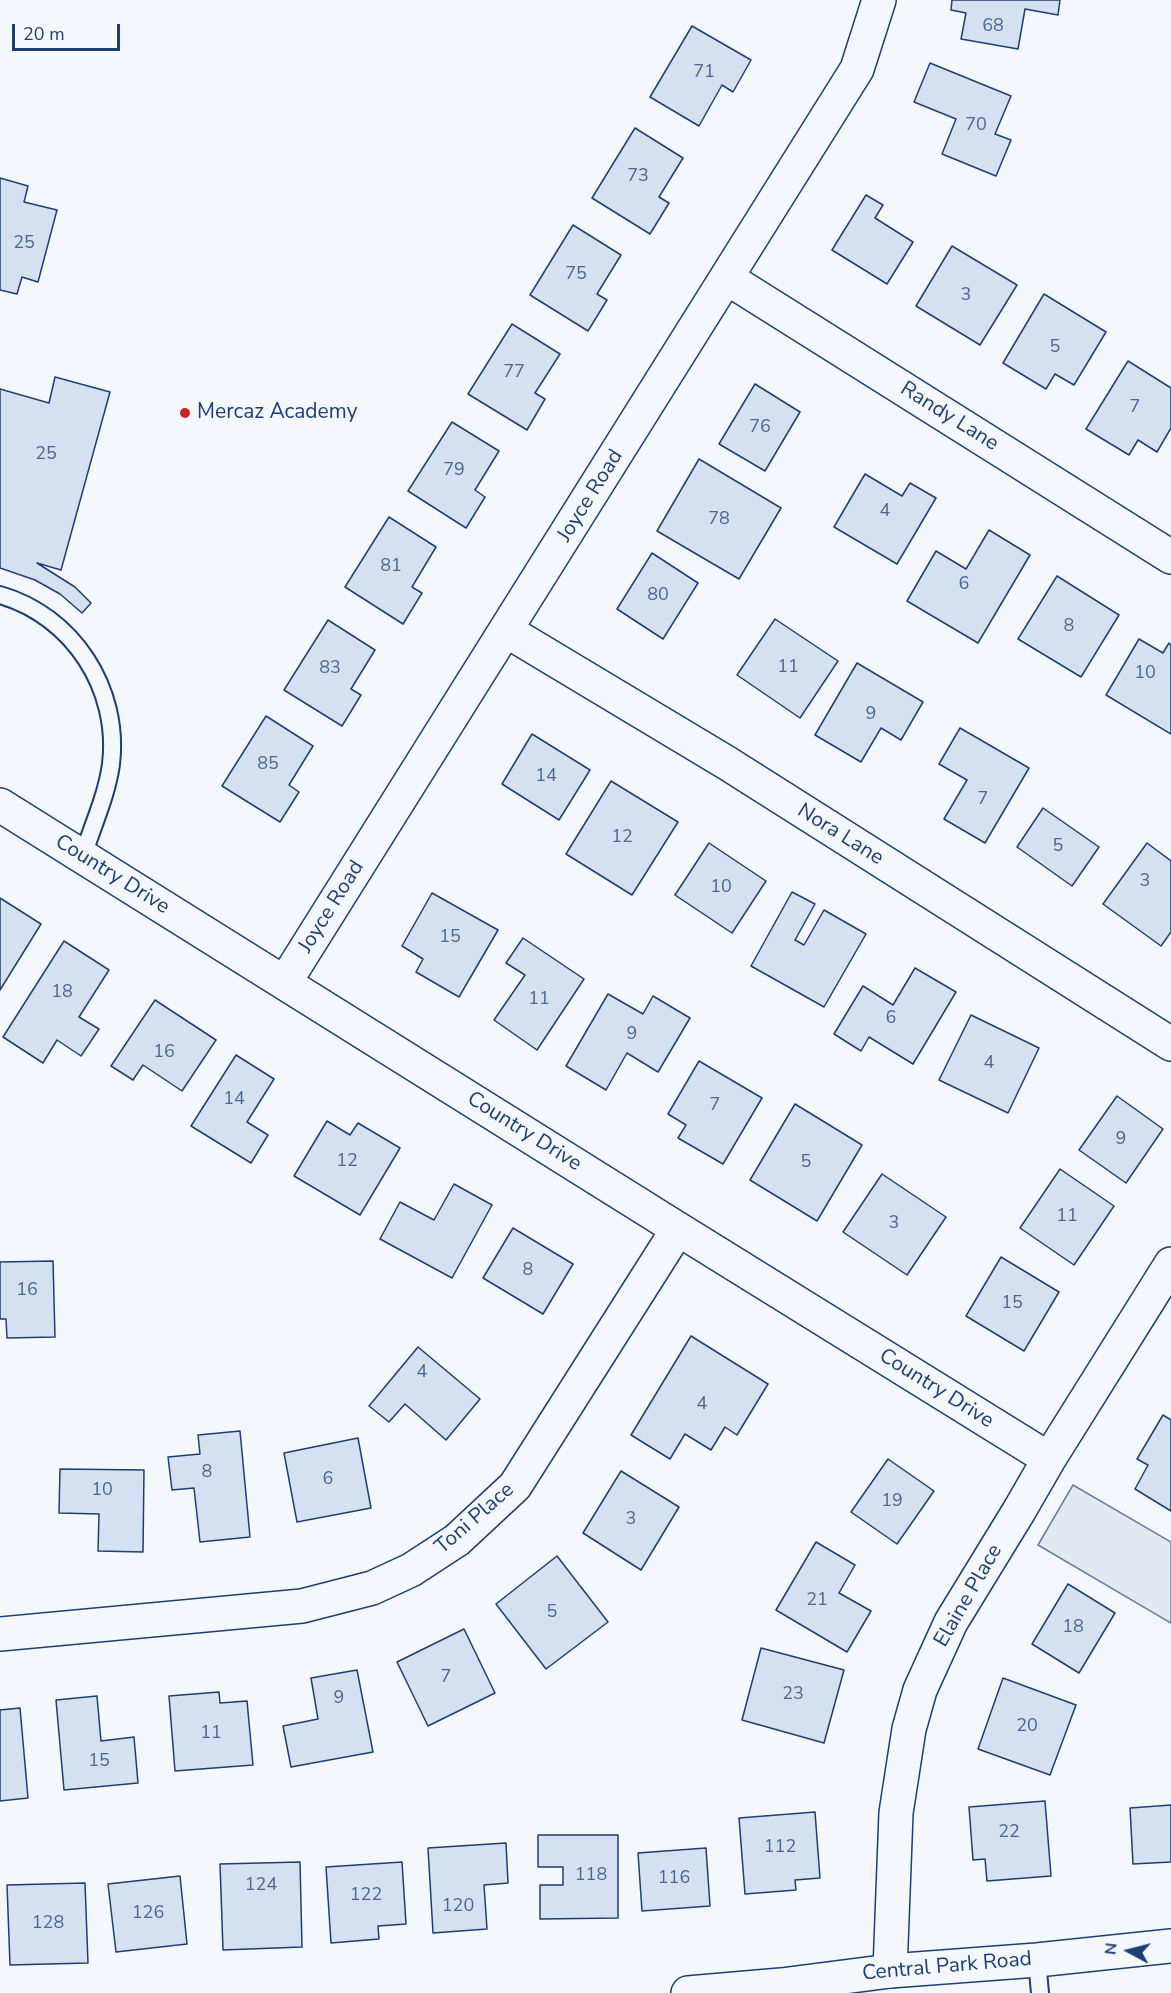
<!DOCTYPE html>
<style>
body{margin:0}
#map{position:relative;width:1171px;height:1993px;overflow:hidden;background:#f4f7fb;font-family:"Nunito Sans",sans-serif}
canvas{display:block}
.north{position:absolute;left:1099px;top:1921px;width:60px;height:60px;-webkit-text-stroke:4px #f4f7fb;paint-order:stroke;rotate:277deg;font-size:16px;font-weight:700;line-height:24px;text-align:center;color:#1d3f73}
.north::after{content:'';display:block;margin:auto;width:21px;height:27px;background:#1d3f73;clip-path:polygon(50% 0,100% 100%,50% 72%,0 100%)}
.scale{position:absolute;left:12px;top:24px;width:108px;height:27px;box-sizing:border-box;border:3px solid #1d3f73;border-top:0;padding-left:8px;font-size:18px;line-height:21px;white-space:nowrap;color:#1d3f73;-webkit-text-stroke:4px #f4f7fb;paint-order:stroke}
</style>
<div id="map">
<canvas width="1171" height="1993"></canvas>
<div class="north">N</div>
<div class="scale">20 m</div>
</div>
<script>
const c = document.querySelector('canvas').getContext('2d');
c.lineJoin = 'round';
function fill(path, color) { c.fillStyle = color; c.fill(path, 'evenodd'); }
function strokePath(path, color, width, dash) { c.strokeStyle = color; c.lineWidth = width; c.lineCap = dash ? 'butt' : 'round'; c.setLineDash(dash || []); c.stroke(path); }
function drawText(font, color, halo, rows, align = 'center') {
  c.font = font + ' "Nunito Sans",sans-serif'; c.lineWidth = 4.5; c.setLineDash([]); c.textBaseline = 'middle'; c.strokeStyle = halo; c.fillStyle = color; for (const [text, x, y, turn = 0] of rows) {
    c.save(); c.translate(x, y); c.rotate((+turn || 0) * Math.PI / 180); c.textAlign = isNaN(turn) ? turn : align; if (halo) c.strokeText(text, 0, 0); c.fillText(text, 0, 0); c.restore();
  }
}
const green = new Path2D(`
 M1073,1485L1171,1542V1623L1038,1545Z`);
const building = new Path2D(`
 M952,0H1060L1058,15L1025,9L1018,49L961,39L966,13L951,10Z
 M692,26L751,60L733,92L722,85L699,126L650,97Z
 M930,63L1011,96L995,134L1011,140L996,176L942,154L956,119L914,102Z
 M635,128L683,158L659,197L669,203L650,234L592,198Z
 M0,178L28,186L24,202L57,210L38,282L22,277L17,294L0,290Z
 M866,195L883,205L875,218L913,242L887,284L832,250Z
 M573,225L621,255L597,294L607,300L588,331L530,295Z
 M952,246L1017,285L980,345L916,306Z
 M1044,294L1106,332L1074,385L1055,374L1046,389L1003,363Z
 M512,324L560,354L535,393L545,399L527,430L468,394Z
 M1128,361L1171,388V428L1157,452L1138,440L1129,455L1086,429Z
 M55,377L110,392L61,570L37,563L75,587L91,603L82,613L60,594L35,580L0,568V389L49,403Z
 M755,384L800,412L765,471L719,444Z
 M452,422L499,451L475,490L485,497L466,528L408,491Z
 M699,459L781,508L739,579L657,531Z
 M865,474L902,496L910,483L936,498L897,564L834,527Z
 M389,517L436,547L412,587L422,593L403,624L345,587Z
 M989,530L1030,555L978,643L907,601L936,551L966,569Z
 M652,553L698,583L663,639L617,609Z
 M1057,576L1119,615L1081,677L1018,639Z
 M775,619L838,661L800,718L737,675Z
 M328,620L375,650L351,689L361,695L342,726L284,690Z
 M1139,639L1163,653L1169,643L1171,645V734L1106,695Z
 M857,663L923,702L901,740L881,728L861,762L815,735Z
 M266,716L313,746L289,785L299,792L280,822L222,786Z
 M960,728L1029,768L985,843L944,819L967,780L939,764Z
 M532,734L590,770L559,820L502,784Z
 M611,781L678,822L632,895L566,854Z
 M1043,808L1099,847L1072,886L1017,847Z
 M709,843L766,881L732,933L675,895Z
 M1147,843L1171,861V932L1161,946L1103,904Z
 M792,892L815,904L795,940L804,945L824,910L866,934L824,1007L751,966Z
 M432,893L498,930L459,997L416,972L423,959L402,946Z
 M0,898L41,924L0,990Z
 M523,938L584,979L537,1050L494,1020L525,975L506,963Z
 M64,941L109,970L79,1017L99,1029L81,1056L57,1040L43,1063L3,1037Z
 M915,968L956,992L913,1064L869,1037L861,1051L834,1034L863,986L893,1005Z
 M608,994L643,1014L653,996L690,1018L658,1072L627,1053L606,1090L566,1066Z
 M155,1000L216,1040L182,1091L143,1065L133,1080L111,1066Z
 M971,1015L1039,1048L1008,1113L939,1080Z
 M236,1055L274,1079L247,1122L268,1135L251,1163L191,1126Z
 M699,1061L762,1098L723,1164L678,1138L686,1125L668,1114Z
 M1117,1096L1163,1129L1126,1183L1079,1150Z
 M795,1104L862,1145L817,1221L750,1180Z
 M327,1121L350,1135L358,1123L400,1148L360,1215L294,1176Z
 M1060,1169L1114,1206L1074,1265L1020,1228Z
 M882,1174L946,1217L907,1275L843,1232Z
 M454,1184L492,1205L452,1278L380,1239L400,1202L434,1220Z
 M513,1228L573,1264L543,1314L483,1278Z
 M1001,1257L1059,1292L1024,1351L966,1316Z
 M53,1261L55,1337L7,1338L6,1319H0V1262Z
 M691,1336L768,1384L737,1435L725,1427L711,1450L685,1434L670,1459L631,1435Z
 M418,1347L480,1399L446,1440L405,1404L389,1422L369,1406Z
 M1163,1415L1171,1420V1511L1135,1489L1148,1465L1137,1459Z
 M240,1431L250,1537L200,1542L194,1488L172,1490L168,1457L200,1454L198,1435Z
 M358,1438L371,1508L297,1522L284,1453Z
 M888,1459L934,1491L897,1544L851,1512Z
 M60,1469L144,1470L143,1552L98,1551L99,1514L59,1513Z
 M621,1471L679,1507L641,1570L583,1533Z
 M816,1542L855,1565L839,1593L871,1611L847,1652L776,1610Z
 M557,1556L608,1622L546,1669L496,1604Z
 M1068,1584L1115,1613L1079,1673L1032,1644Z
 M464,1629L495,1693L428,1726L397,1662Z
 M761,1648L844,1670L824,1743L742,1720Z
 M357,1670L373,1752L291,1767L283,1726L318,1719L311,1678Z
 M1003,1678L1076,1705L1050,1775L978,1749Z
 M219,1692L220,1703L247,1701L253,1765L175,1771L169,1696Z
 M97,1696L101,1741L134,1737L138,1783L64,1790L56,1700Z
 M20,1708L28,1798L0,1801V1710Z
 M1045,1801L1051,1876L987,1881L985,1859L973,1860L969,1807Z
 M1171,1805V1862L1133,1864L1130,1808Z
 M815,1812L820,1878L795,1880L796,1890L745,1894L739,1818Z
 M538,1835H618V1918L540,1919V1885H563V1867H538Z
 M506,1843L508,1883L484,1885L487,1929L433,1933L428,1848Z
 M706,1848L710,1906L642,1911L638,1853Z
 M300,1862L302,1947L223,1950L220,1864Z
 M402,1862L406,1924L378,1926L379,1939L331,1943L326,1867Z
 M180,1876L187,1944L116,1952L108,1884Z
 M85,1883L88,1963L10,1965L7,1885Z`);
const lane = new Path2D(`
 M0,595C73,616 120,689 111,764C107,795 92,827 83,856
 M1037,1960L1040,1993`);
const street = new Path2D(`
 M727,278L1171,557
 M507,631L727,763L1171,1044
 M0,805L678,1229L1049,1459
 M285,982L857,69L879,0
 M0,1634L302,1606L372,1588L411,1570L457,1540L515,1486L678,1229
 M890,1971L896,1813L909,1729L920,1690L951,1622L1019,1511L1049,1459L1171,1264`);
const secondary = new Path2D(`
 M688,1993L781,1985L890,1971L1037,1960L1171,1946`);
const markers = [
 [185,413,6,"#c62828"]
];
const numberNames = [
 ["68",993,27],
 ["71",704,73],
 ["70",976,126],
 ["73",638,177],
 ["25",24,244],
 ["75",576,275],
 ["3",966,296],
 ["5",1055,348],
 ["77",514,373],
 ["7",1135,408],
 ["76",760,428],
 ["25",46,455],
 ["79",454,471],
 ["4",885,512],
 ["78",719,520],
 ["81",391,567],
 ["6",964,585],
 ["80",658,596],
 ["8",1069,627],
 ["11",788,668],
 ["83",330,669],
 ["10",1145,674],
 ["9",871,715],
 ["85",268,765],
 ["14",546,777],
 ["7",983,800],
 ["12",622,838],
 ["5",1058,847],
 ["3",1145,882],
 ["10",721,888],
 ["15",450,938],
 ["18",62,993],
 ["11",539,1000],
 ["6",891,1019],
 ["9",632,1035],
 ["16",164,1053],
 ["4",989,1064],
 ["14",234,1100],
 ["7",715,1106],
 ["9",1121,1140],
 ["12",347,1162],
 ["5",806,1163],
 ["11",1067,1217],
 ["3",894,1224],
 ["8",528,1271],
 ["16",27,1291],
 ["15",1012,1304],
 ["4",422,1373],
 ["4",702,1405],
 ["8",207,1473],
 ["6",328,1480],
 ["10",102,1491],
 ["19",892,1502],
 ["3",631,1520],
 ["21",817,1601],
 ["5",552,1613],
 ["18",1073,1628],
 ["7",446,1678],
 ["23",793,1695],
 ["9",339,1699],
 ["20",1027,1727],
 ["11",211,1734],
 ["15",99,1762],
 ["22",1009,1833],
 ["112",780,1848],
 ["118",591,1876],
 ["116",674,1879],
 ["124",261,1886],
 ["122",366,1896],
 ["120",458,1907],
 ["126",148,1914],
 ["128",48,1924]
];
const poiNames = [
 ["Mercaz Academy",197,413]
];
const streetNames = [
 ["Randy Lane",949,417,32],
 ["Joyce Road",591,496,-58],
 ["Nora Lane",840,835,32],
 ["Country Drive",112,875,32],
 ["Joyce Road",332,907,-58],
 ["Country Drive",524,1132,32],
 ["Country Drive",936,1389,32],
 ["Toni Place",475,1519,-41],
 ["Elaine Place",969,1596,-60],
 ["Central Park Road",947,1967,-5]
];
fill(green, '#e3e9f0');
strokePath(green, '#687fa3', 1.5);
fill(building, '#d5e0f0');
strokePath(building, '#1d3f73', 1.5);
strokePath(lane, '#1d3f73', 20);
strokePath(street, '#1d3f73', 36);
strokePath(secondary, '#1d3f73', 36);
strokePath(lane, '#f4f7fb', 16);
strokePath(street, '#f4f7fb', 33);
strokePath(secondary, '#f4f7fb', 33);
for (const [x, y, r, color] of markers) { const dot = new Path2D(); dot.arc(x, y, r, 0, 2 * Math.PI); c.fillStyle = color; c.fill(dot); strokePath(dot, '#f4f7fb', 2); }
drawText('18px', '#4b6792', null, numberNames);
drawText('21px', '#1d3f73', '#f4f7fb', poiNames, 'left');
drawText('21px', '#1d3f73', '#f4f7fb', streetNames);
</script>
